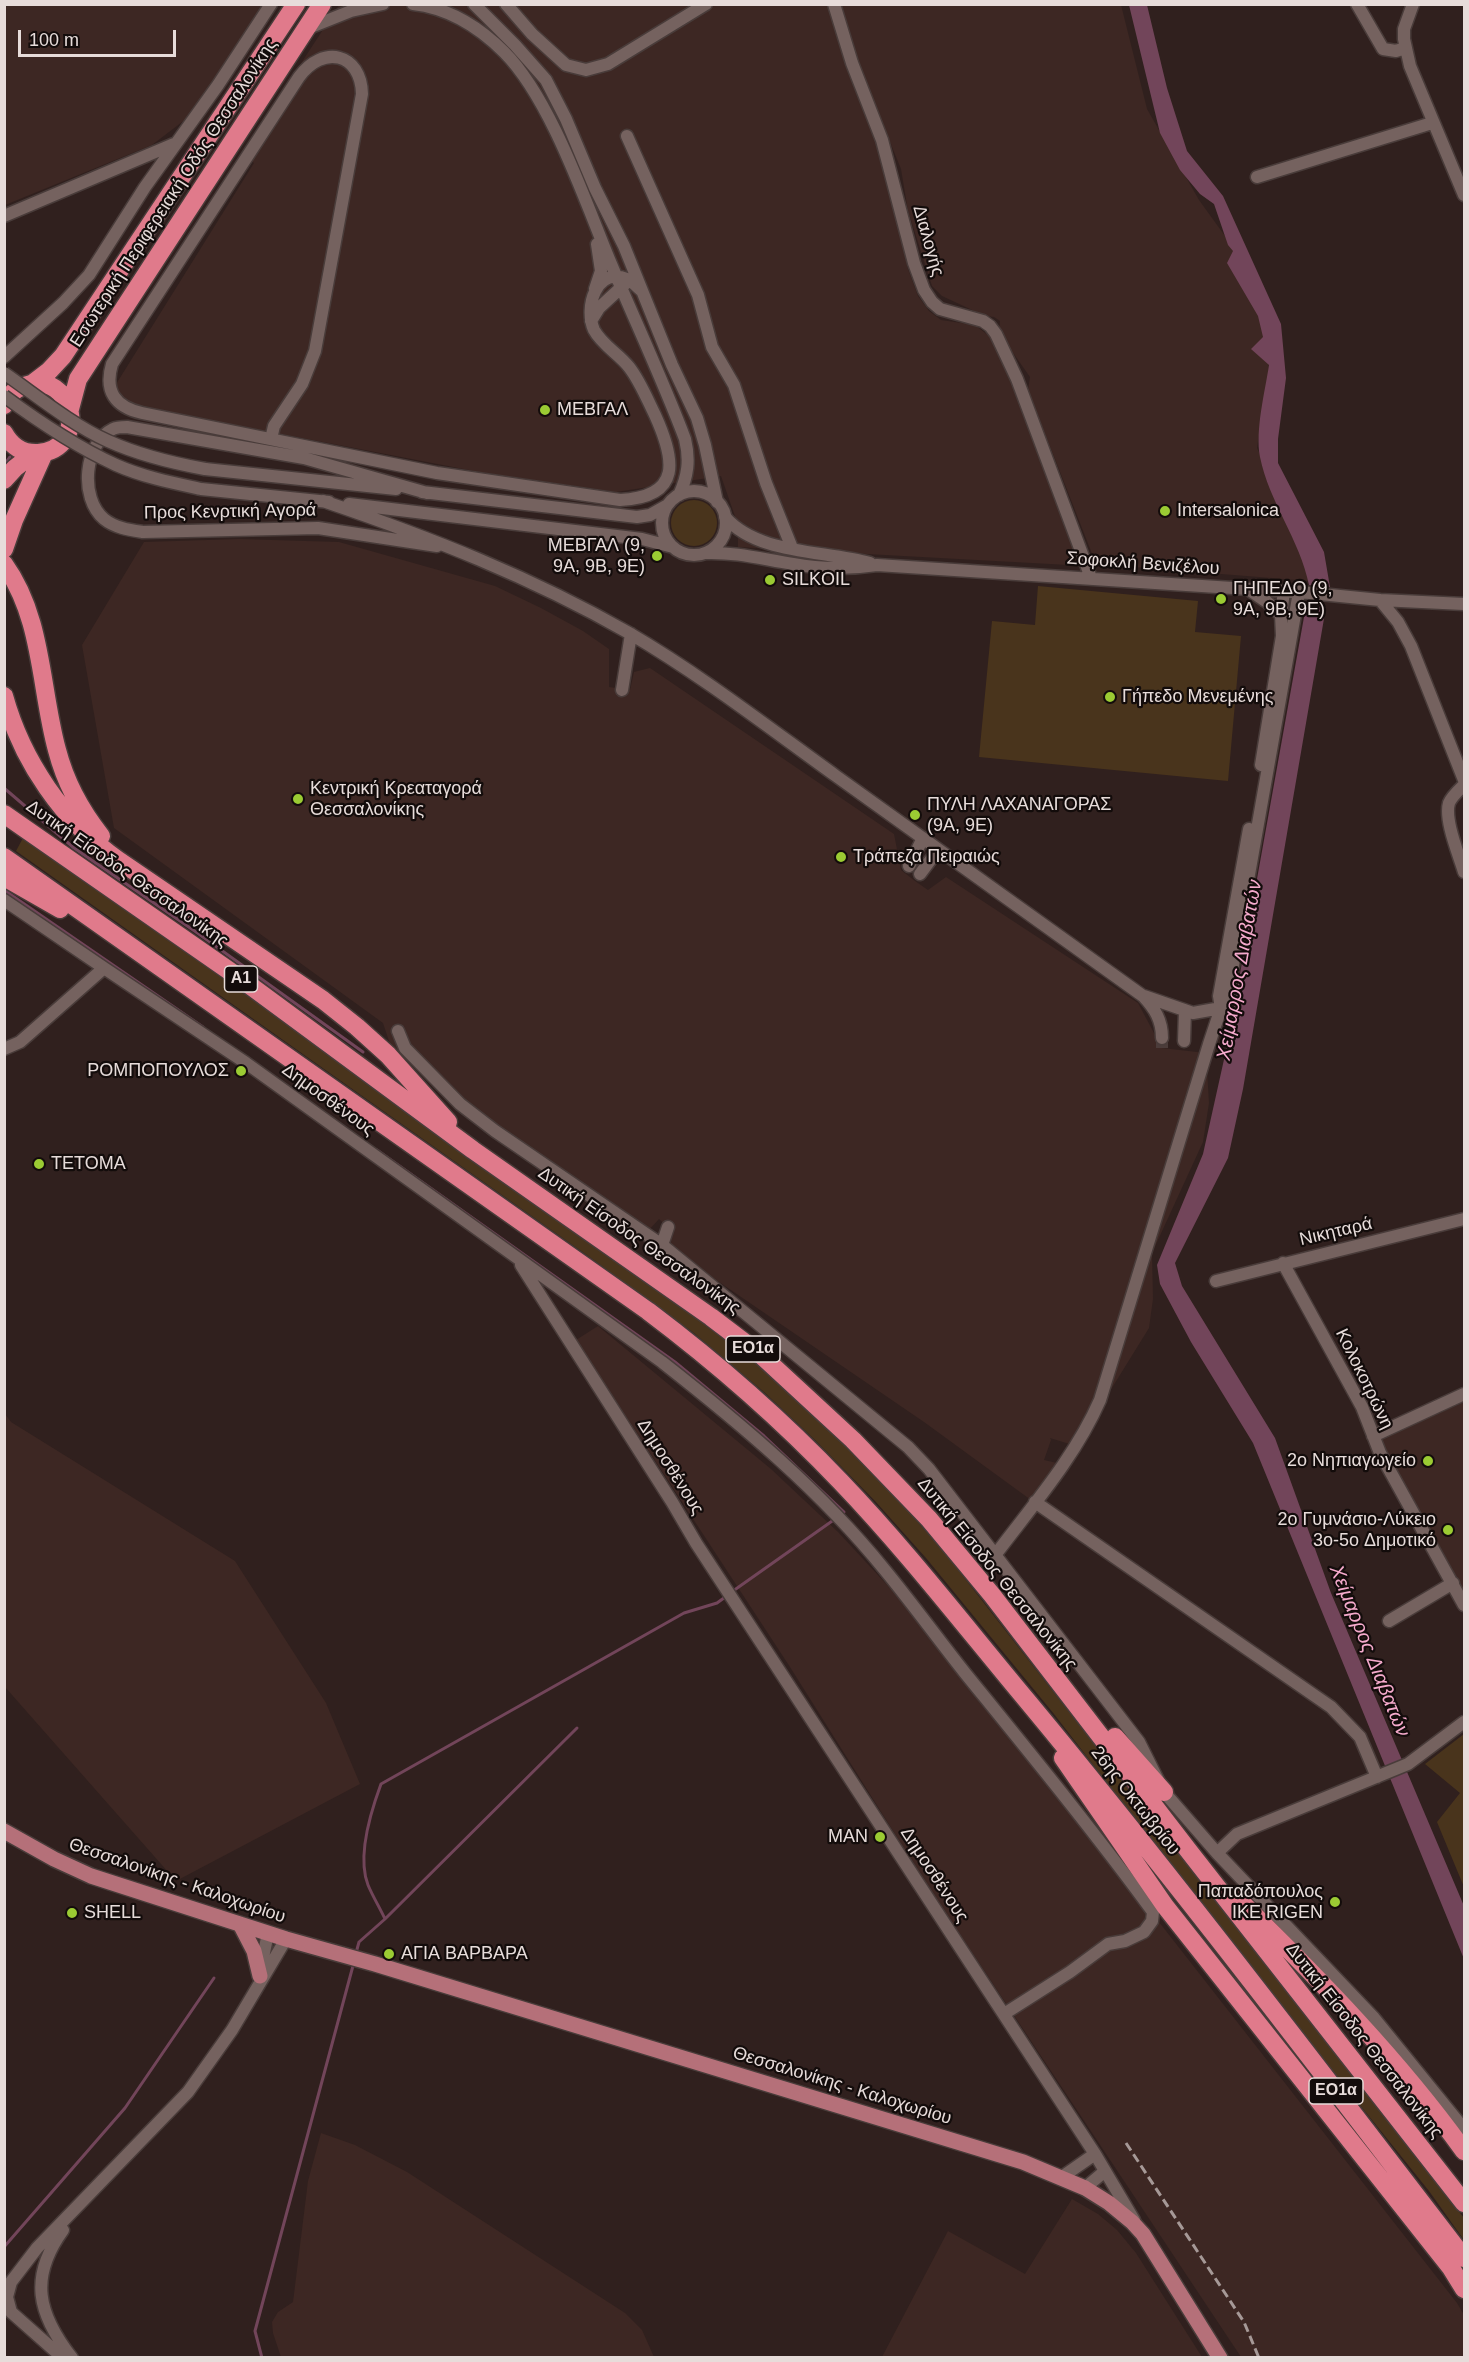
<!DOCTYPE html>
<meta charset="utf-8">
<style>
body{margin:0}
#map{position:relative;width:1469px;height:2362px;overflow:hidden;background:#30201e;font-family:Helvetica,sans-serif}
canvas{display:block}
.frame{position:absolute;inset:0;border:6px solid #e7dcda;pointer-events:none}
.scale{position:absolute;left:18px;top:30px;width:158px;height:27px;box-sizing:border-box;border:3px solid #e7dcda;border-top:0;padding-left:8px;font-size:18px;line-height:21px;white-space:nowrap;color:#e7dcda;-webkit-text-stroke:4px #130c0b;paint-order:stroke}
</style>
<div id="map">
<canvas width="1469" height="2362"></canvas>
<div class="frame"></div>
<div class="scale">100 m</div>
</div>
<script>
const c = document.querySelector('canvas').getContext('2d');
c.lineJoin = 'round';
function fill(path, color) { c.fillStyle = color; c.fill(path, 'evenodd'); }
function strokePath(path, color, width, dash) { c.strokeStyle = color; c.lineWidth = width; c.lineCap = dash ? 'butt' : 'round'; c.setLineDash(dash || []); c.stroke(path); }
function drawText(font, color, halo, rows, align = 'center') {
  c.font = font + ' Helvetica,sans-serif'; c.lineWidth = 4.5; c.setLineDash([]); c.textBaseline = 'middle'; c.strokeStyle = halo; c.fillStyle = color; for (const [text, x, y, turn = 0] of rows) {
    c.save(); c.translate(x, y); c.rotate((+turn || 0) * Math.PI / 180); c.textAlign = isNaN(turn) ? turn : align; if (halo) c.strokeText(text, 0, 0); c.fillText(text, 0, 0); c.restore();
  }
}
const built = new Path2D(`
 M5,5H269L213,88L186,119L152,145L5,205Z
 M339,5H827L843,45L886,170L908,269L918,296L929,311L941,320L975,325L989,336L1023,392L1087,566L738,547V525L721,476L616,492L479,472L125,404L113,389L254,163L242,154Z
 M842,5H1121L1147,109L1199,200L1233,247L1265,318L1269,369L1257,448L1305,546L1309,581L1096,564L1028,390L1030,377L999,333L1000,321L994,317L985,316L942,296L932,286L908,211L901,169L851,46Z
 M239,539L339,542L495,586L541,608L583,631L609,649V687L630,690L634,672L650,668L894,834L901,870L915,881L928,890L946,877L1138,1003L1162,1048L1206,1053L1209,1103L1203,1142L1152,1253L1153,1299L1149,1328L1076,1446L1050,1438L1051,1440L1044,1460L1057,1463L1031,1500L924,1422L665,1245L672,1231L659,1219L648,1231L392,1050L383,1023L114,828L82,645L144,542Z
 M598,1326L771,1469L838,1532L890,1588L1044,1775L1457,2303L1464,2315V2357H1241L922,1877L790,1667L576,1340Z
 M1464,1402V1590L1380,1440Z
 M5,1414L11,1422L235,1561L326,1703L360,1784L176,1881L5,1687Z
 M321,2133L355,2145L407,2172L625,2313L642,2330L654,2357H281L273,2333L272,2322L278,2312L293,2302L308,2181Z
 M1072,2199L1098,2214L1117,2230L1136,2253L1202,2357H882L948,2231L1025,2274Z`);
const green = new Path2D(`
 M671 523a23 23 0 1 1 46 0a23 23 0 1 1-46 0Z
 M1038,586L1198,601L1195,632L1241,636L1228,781L979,757L992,621L1035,625Z
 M23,838L322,1047L735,1343L846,1447L910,1513L948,1557L1464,2218V2240L1429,2191L1250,1968L1054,1714L926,1558L875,1501L815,1440L764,1392L694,1333L591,1258L16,851Z
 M1464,1734V1887L1437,1822L1460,1793L1425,1764Z`);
const water = new Path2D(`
 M1129,5H1147L1167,88L1187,151L1223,196L1281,324L1286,378L1278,439V463L1324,552L1330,587L1309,585C1300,540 1269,502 1260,457C1255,430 1265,392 1269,365L1251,349L1263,337L1258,316L1227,263L1233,251L1228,245L1214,204L1200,194L1180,170L1160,133Z
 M1306,606L1326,607L1243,1089L1228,1158L1175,1263L1182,1286L1275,1438L1331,1593L1464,1906V1959L1253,1443L1191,1342L1160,1284L1157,1265L1203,1154L1227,1046Z`);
const stream = new Path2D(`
 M4,465L10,457
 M4,788L74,848L196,932L363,1052
 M4,890L203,1027
 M292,1090L297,1084
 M377,1150L675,1362L764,1436L844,1512L841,1515
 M733,1591L835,1519
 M385,1919L577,1728
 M356,1953L359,1942L385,1919C380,1908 373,1897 368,1885C357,1857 371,1811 381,1784L684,1613L717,1603L728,1595
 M4,2247L125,2108L214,1978
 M262,2358L255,2331L354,1962`);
const minorTunnel = new Path2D(`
 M1162,1048V1038`);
const minor = new Path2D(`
 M413,4C449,8 479,27 504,52C550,98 584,198 609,259C634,319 662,378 685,439C690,460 688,476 679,495
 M474,4L515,45L546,80L566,119L595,188L624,246L672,365L697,418L705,445L717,502
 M506,4L532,34L566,65L586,70L608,64L706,4
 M834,4L852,63L882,140L914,263L924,290L932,302L940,309L983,321L990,326L996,334L1017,379L1091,578
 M1357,4L1383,49L1396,51L1405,48
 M1413,4L1404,29V39L1410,66L1464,195
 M306,29L351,11L383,4
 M627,136L698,295L712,347L734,385L766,483L792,548
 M1257,177L1432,123
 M4,216L174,144
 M595,289L601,271L597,244
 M591,321L599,308L626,283
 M4,357L63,303L89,275L145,187L218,85L271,4
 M271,439L274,426L302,384L315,351L362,94C361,53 323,44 299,77L112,364C104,391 115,407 142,413L437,473L620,500C683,497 675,459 655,415C647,399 640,381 629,367C619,354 602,345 594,330C584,308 596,266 627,279C632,281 637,287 642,291
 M205,469L396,489
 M201,489L329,502
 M662 523a32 32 0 1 1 64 0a32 32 0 1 1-64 0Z
 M422,492L637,517L650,515L666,506
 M427,493L304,458L127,427C123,427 117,427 113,429C84,443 79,498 104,519C115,528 130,530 143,532L318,528L437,546
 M323,501C429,537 531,577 629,633C701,675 768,727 836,776C938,849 1040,923 1143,996C1155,1009 1162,1020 1162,1038
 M349,504L642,539L673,547
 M725,517C758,555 824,550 870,563
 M705,553C738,552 761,559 793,564C820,569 850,569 877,565L1310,593L1380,600L1464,604
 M1248,589L1267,602L1281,615
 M1380,600L1398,622L1411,646L1464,780
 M622,690L631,634
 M1261,765L1282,636L1281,615L1284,591
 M1464,785C1459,790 1452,796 1449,803C1444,820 1459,855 1464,872
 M909,866L923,838
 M920,874L938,850
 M4,900L104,968
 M1144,996L1193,1013L1221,1008
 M1221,1008L1219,996L1249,829
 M398,1031L405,1048L460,1104L495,1131L662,1245
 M1184,1041L1185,1011
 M4,1049L20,1042L104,968L246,1063L662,1362C741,1424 821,1491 884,1569C912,1603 938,1639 965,1673C1029,1752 1093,1830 1153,1912L1152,1921L1144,1932L1125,1941L1108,1944L1070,1972L1004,2014
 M668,1227L662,1245L908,1447L929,1469L1139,1742L1164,1792L1217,1853L1374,2018L1464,2129
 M1283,1263L1362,1407L1380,1453L1464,1605
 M521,1265L672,1502L696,1543L1095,2154L1134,2220
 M1216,1281L1464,1219
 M1373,1436L1464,1394
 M1035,1502L1331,1707L1360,1737L1377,1777
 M996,1554C1033,1505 1075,1457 1100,1400L1209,1044L1221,1008L1227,999L1299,592
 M1389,1621L1453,1583
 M1217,1853L1237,1834L1408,1764L1464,1722
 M260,1972L268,1933
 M1062,2177L1095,2154
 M1085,2188L1105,2171
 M63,2230C29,2277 37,2313 72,2358
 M63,2358L11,2312L7,2297L11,2282L37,2248L188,2092L232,2030L286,1939`);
const major = new Path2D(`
 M4,1831L54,1859L91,1876L286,1939L375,1964L1023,2162L1085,2188L1109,2203L1132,2222L1143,2234L1220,2358
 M240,1924L254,1951L260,1976`);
const highway = new Path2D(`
 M32,384L49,371L63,356L296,4
 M4,405C8,396 15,389 24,386C75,368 90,450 38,453C23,454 11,446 4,433
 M70,409L78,379L322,4
 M4,480L15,468L33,454
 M4,549L14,520L44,453
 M4,564C43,618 40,688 57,750C65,781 81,811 101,836
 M4,696C22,761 63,821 118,860L323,1000L357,1027L388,1055L448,1122
 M4,814L244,981L473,1150L711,1317L761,1355L853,1440L929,1519L992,1595L1188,1850L1464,2203
 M4,857L648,1311C717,1363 782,1420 841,1482C908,1552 967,1629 1029,1703C1179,1884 1321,2072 1464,2258
 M4,877L60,909
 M1115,1737L1164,1792
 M1063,1758L1165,1906L1451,2268L1464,2289
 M1238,1899C1318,1978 1398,2059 1464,2151`);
const rail = new Path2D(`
 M1126,2143L1244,2322L1259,2358`);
const minorBridge = new Path2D(`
 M4,373C37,396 71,424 108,441C139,455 172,463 205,469
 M4,396C39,422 77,447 116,465C143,477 173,483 201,489`);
const markers = [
 [545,410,6,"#9bcb33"],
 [1165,511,6,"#9bcb33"],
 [657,556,6,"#9bcb33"],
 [770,580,6,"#9bcb33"],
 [1221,599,6,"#9bcb33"],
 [1110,697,6,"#9bcb33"],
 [298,799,6,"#9bcb33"],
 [915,815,6,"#9bcb33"],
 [841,857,6,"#9bcb33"],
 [241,1071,6,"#9bcb33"],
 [39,1164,6,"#9bcb33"],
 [1428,1461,6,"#9bcb33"],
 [1448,1530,6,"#9bcb33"],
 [880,1837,6,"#9bcb33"],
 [1335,1902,6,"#9bcb33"],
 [72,1913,6,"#9bcb33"],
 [389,1954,6,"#9bcb33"]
];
const shields = [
 [241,979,33],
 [753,1349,54],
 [1336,2091,54]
];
const shieldNames = [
 ["Α1",241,979],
 ["ΕΟ1α",753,1349],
 ["ΕΟ1α",1336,2091]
];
const streetNames = [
 ["Εσωτερική Περιφερειακή Οδός Θεσσαλονίκης",174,193,-57],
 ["Διαλογής",928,241,74],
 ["Προς Κενρτική Αγορά",230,512,-1],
 ["Σοφοκλή Βενιζέλου",1143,564,4],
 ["Δυτική Είσοδος Θεσσαλονίκης",127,874,35],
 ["Δημοσθένους",328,1100,36],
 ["Νικηταρά",1336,1232,-13],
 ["Δυτική Είσοδος Θεσσαλονίκης",639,1241,35],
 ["Κολοκοτρώνη",1364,1379,64],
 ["Δημοσθένους",670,1467,58],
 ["Δυτική Είσοδος Θεσσαλονίκης",997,1574,51],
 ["26ης Οκτωβρίου",1135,1801,52],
 ["Δημοσθένους",934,1875,57],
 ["Θεσσαλονίκης - Καλοχωρίου",177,1881,19],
 ["Δυτική Είσοδος Θεσσαλονίκης",1364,2041,52],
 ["Θεσσαλονίκης - Καλοχωρίου",842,2086,17]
];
const poiNames = [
 ["ΜΕΒΓΑΛ",557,410],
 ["Intersalonica",1177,511],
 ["ΜΕΒΓΑΛ (9,",645,546,"right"],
 ["9Α, 9Β, 9Ε)",645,567,"right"],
 ["SILKOIL",782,580],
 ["ΓΗΠΕΔΟ (9,",1233,589],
 ["9Α, 9Β, 9Ε)",1233,610],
 ["Γήπεδο Μενεμένης",1122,697],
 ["Κεντρική Κρεαταγορά",310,789],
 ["Θεσσαλονίκης",310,810],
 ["ΠΥΛΗ ΛΑΧΑΝΑΓΟΡΑΣ",927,805],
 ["(9Α, 9Ε)",927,826],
 ["Τράπεζα Πειραιώς",853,857],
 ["ΡΟΜΠΟΠΟΥΛΟΣ",229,1071,"right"],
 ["TETOMA",51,1164],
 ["2ο Νηπιαγωγείο",1416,1461,"right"],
 ["2ο Γυμνάσιο-Λύκειο",1436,1520,"right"],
 ["3ο-5ο Δημοτικό",1436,1541,"right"],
 ["ΜΑΝ",868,1837,"right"],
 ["Παπαδόπουλος",1323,1892,"right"],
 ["ΙΚΕ RIGEN",1323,1913,"right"],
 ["SHELL",84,1913],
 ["ΑΓΙΑ ΒΑΡΒΑΡΑ",401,1954]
];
const waterNames = [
 ["Χείμαρρος Διαβατών",1240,970,-80],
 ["Χείμαρρος Διαβατών",1369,1651,68]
];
fill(built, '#3d2723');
fill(green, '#49341c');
fill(water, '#72455a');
strokePath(stream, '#72455a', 3);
strokePath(minorTunnel, '#4b3c3a', 12, [12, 6]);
strokePath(minor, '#493c3a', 15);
strokePath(major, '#493c3a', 18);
strokePath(highway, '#493c3a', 21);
strokePath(minor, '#75625f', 12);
strokePath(major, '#b57079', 15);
strokePath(highway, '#e07a8b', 18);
strokePath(rail, '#a69997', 3, [9, 4.5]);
strokePath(minorBridge, '#493c3a', 15, []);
strokePath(minorBridge, '#75625f', 12);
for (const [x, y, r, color] of markers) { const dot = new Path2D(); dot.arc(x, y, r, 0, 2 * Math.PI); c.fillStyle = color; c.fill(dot); strokePath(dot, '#130c0b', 2); }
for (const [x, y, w] of shields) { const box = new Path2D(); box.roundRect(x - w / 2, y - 13, w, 26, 4.5); c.fillStyle = '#130c0b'; c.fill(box); strokePath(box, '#e7dcda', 1.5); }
drawText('bold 16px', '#e7dcda', null, shieldNames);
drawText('18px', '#e7dcda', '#130c0b', streetNames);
drawText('18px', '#e7dcda', '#130c0b', poiNames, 'left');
drawText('italic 20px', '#f5aacc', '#130c0b', waterNames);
</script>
